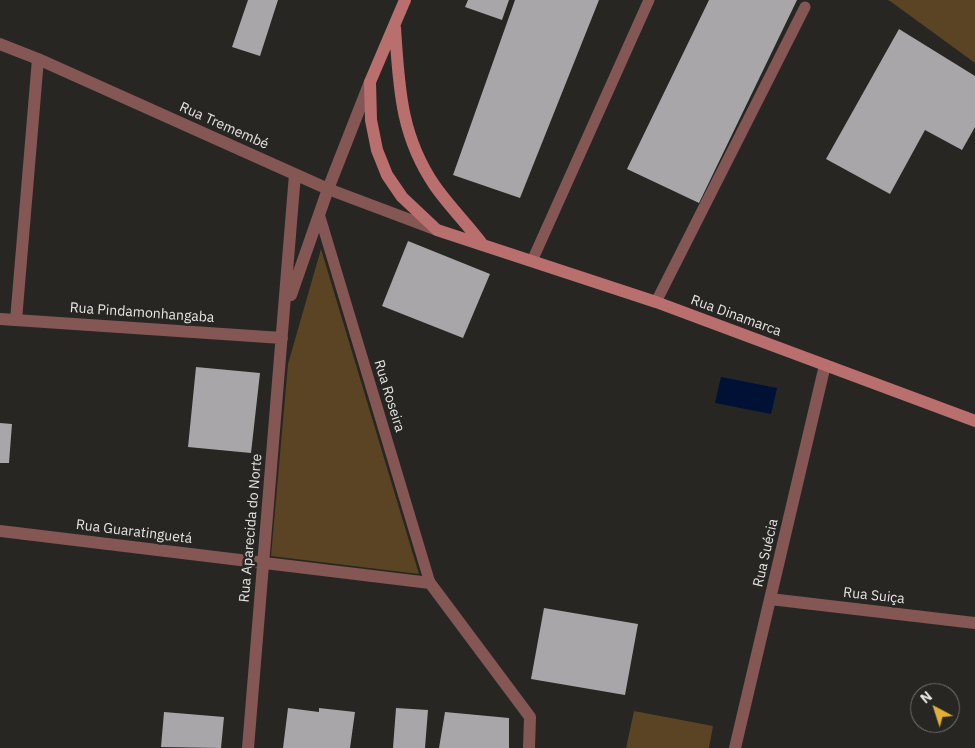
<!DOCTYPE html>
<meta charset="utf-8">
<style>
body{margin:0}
#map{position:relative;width:975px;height:748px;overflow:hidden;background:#272623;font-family:"IBM Plex Sans",sans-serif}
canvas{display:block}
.north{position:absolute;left:910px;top:683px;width:50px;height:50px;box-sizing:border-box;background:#272623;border:1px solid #737270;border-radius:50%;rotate:320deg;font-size:14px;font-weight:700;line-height:20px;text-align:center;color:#e5e4e3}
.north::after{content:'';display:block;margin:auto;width:18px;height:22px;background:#dfb034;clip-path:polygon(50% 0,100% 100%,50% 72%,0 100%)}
</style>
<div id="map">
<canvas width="975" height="748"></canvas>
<div class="north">N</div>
</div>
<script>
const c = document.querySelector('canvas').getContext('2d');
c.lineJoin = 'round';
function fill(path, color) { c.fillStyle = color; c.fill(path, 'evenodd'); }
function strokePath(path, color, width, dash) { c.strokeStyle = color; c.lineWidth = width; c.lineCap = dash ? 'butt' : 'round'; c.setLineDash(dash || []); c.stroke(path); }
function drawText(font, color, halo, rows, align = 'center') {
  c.font = font + ' "IBM Plex Sans",sans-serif'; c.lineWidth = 5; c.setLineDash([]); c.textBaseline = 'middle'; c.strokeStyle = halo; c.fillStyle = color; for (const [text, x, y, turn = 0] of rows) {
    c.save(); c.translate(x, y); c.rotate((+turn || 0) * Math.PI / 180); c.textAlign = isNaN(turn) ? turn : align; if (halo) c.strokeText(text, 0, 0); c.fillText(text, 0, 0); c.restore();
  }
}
const green = new Path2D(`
 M887,0H975V63L890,1Z
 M321,249L419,574L271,556L288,364Z
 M634,711L713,726L709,748H626Z`);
const water = new Path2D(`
 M721,377L777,388L771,414L715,403Z`);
const building = new Path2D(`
 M248,0H278L260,56L232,47Z
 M468,0H509L502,20L465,7Z
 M515,0H599L520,198L453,175Z
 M709,0H797L699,203L627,169Z
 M899,29L975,76V127L962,150L925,130L890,194L826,159Z
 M408,241L490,274L463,338L382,306Z
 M196,367L260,373L251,453L188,447Z
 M0,423L12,424L9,463H0Z
 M544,608L638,624L625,695L531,679Z
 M288,708L319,712V708L355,712L350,748H283Z
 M396,708L428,710L425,748H393Z
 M164,712L224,717L221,748L161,747Z
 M445,712L509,718V748H439Z`);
const lane = new Path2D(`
 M320,217L430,583
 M532,261L649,0
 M656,302L805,7`);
const street = new Path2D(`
 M0,44L38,59L328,189L437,230
 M291,295L328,189L370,82
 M0,319L282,338
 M16,320L38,59
 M0,531L430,583L530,717L529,748
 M770,599L975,623
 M248,748L295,174
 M735,748L825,365`);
const secondary = new Path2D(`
 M405,0L370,82L371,120L377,150L387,175L402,197L437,230L656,302L975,421
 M395,28C399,86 400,135 435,186C449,206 468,225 483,245`);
const streetNames = [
 ["Rua Tremembé",224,126,24],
 ["Rua Pindamonhangaba",142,313,4],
 ["Rua Dinamarca",736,316,20],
 ["Rua Roseira",389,396,73],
 ["Rua Aparecida do Norte",251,528,-85],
 ["Rua Guaratinguetá",134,532,7],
 ["Rua Suécia",766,553,-77],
 ["Rua Suiça",874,596,6]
];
fill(green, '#5b4424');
fill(water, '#001136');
fill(building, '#a8a6a9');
strokePath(lane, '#845654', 11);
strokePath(street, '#845654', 12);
strokePath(secondary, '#b96f6d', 12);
drawText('14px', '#e5e4e3', '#272623', streetNames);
</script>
